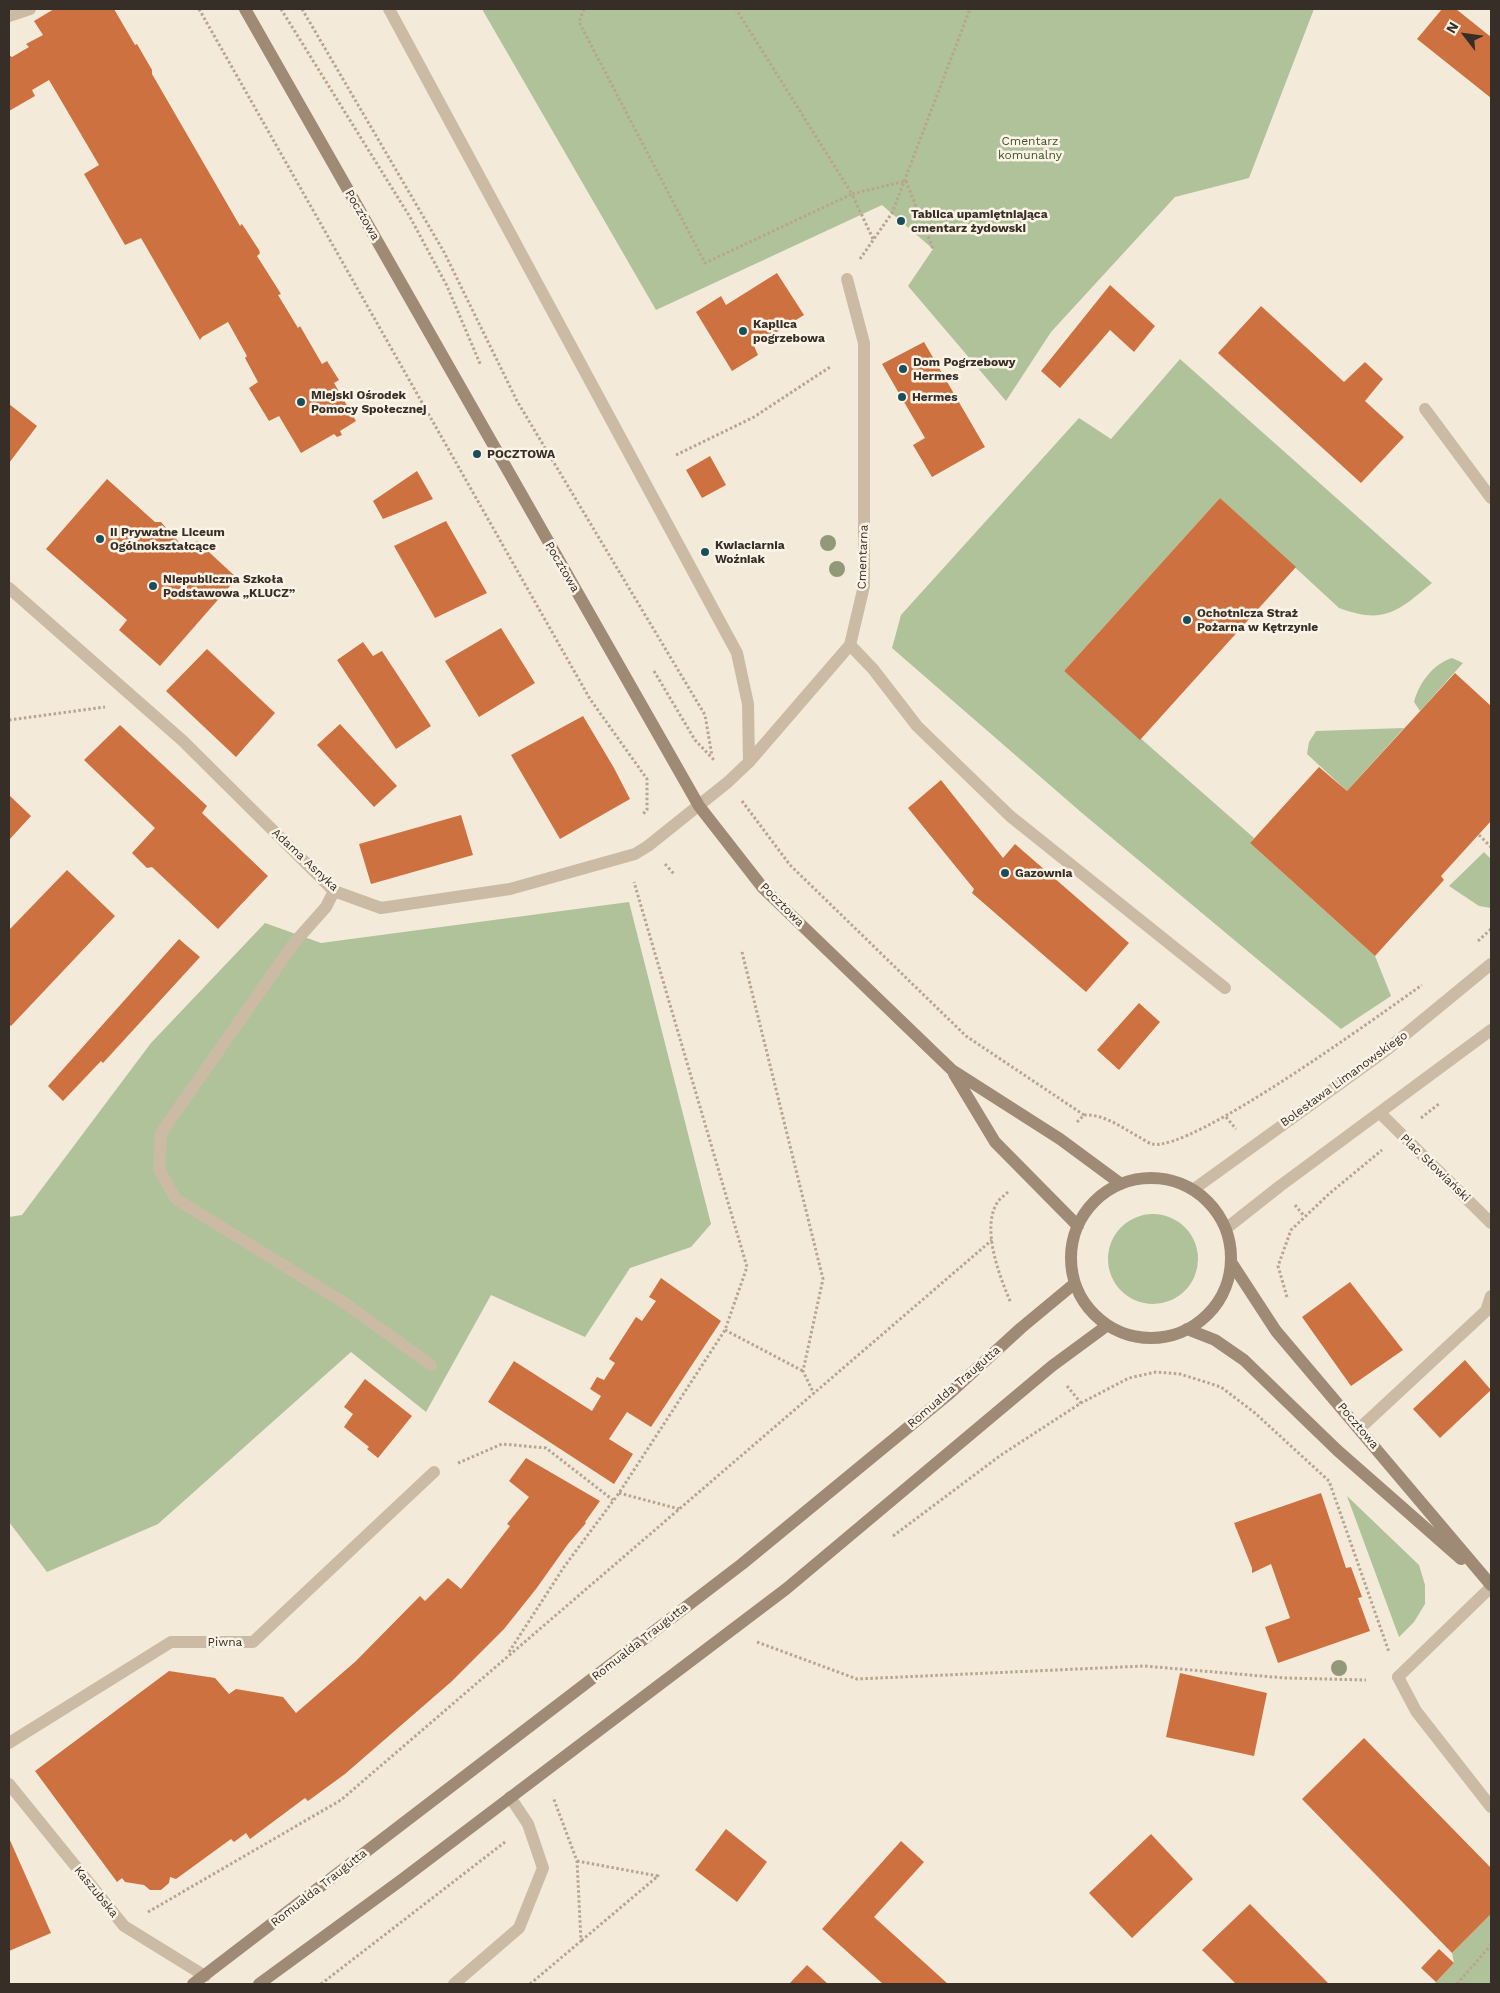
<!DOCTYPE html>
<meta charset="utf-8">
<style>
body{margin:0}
#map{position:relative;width:1500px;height:1993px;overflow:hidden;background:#f3eada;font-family:"Work Sans",sans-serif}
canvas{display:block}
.frame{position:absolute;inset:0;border:10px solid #372e27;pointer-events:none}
.north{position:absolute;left:1440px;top:10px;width:50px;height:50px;-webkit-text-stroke:4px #faf3e6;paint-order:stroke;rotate:300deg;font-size:14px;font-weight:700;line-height:20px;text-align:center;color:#372e27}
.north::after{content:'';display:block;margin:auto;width:18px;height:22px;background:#372e27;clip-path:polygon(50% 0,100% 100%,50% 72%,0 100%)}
</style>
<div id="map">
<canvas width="1500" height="1993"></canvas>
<div class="frame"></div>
<div class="north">N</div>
</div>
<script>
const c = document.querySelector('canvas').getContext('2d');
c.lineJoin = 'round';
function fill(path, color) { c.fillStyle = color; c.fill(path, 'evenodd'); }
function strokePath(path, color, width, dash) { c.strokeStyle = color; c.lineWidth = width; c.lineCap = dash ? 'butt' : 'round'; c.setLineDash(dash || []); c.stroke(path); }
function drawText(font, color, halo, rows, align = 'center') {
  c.font = font + ' "Work Sans",sans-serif'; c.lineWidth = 5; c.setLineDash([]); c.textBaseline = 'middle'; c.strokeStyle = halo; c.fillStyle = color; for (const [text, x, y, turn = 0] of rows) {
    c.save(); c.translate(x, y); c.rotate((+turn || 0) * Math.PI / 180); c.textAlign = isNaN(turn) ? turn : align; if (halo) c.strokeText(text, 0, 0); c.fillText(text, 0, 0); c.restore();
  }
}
const green = new Path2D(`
 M482,9H1314L1249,178L1175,197L1051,332L1006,401L908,286L933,249L882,205L656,310Z
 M1180,359L1432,583C1398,611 1385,625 1339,608L1220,498L1064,671L1254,838L1250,843L1375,956L1391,996L1341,1029L1082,813L892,648L901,615L1079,418L1111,439Z
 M1452,658L1463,663L1420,711L1414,702C1419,683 1433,664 1452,658Z
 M1404,728L1347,791L1307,754L1309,742L1316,731Z
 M1484,852L1491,859V908L1479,906L1449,886Z
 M629,902L711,1224L691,1247L630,1268L585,1337L491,1295L426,1412L351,1352L158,1524L47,1572L9,1522V1217L22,1215L151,1043L265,923L321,943Z
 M1108 1259a45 45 0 1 1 90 0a45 45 0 1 1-90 0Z
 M1347,1496L1419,1565L1425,1585V1604L1414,1622L1399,1637Z
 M1491,1914V1984H1434L1454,1963L1452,1953Z`);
const building = new Path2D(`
 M54,9H114L135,45L137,44L152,70V74L240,226L242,224L259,250L260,253L257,256L281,294L278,295L298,328L300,326L322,364L327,361L339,380L334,383L356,421L340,431L342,435L337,437L334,434L301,453L279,416L269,421L249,388L258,382L245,358L247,356L228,322L202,337L200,340L141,238L125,245L84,174L99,165L49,80L32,90L35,96L9,111V55L12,57L29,47L26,44L43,35L34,21Z
 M1442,9H1456L1491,37V98L1417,39Z
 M777,273L804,315L754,346L758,355L732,371L696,312L721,296L726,305Z
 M1110,285L1155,326L1134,352L1110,330L1060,388L1041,371Z
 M1261,306L1344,382L1365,362L1383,379L1365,401L1404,437L1361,483L1218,353Z
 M924,342L985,447L932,477L913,445L925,438L882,364Z
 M9,404L37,426L9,463Z
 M710,456L726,485L702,498L686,470Z
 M417,471L433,499L383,519L373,501Z
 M107,479L155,522H161L186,550L197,541L237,578L160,666L119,630L127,620L46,549Z
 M1220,498L1296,567L1140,740L1064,671Z
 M446,521L487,593L435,618L394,546Z
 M501,628L535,683L479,717L445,661Z
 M363,642L373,656L382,651L431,726L396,749L337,660Z
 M207,649L275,713L236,757L166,691Z
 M1455,673L1491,706V821L1441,876L1444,880L1375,956L1250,843L1319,767L1347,791Z
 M583,716L614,768L630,799L560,839L511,755Z
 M340,724L397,786L374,807L317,745Z
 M120,725L207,806L202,813L268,876L218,929L152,867L147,868L132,853L155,828L84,760Z
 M941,780L1003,858L1015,844L1129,943L1086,992L972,893L974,889L908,808Z
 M9,795L31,816L9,840Z
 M461,815L473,855L371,884L359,844Z
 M67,870L115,916L11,1026L9,1024V930Z
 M179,939L200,957L103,1063L101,1061L63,1101L48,1086Z
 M1139,1003L1160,1022L1119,1070L1097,1050Z
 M661,1278L721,1321L651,1427L627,1412L609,1439L633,1454L614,1484L488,1402L514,1361L592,1411L601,1396L590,1389L597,1377L604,1380L615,1363L609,1359L636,1317L642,1321L656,1301L649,1297Z
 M1350,1282L1403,1350L1351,1386L1302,1317Z
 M1465,1360L1491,1390L1440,1438L1413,1409Z
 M365,1379L412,1416L378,1458L367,1449L369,1447L344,1427L353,1414L344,1407Z
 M526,1458L600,1501L585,1522L586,1523L568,1544L536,1589L504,1629L451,1682L345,1774L308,1801L305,1798L250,1839L246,1833L234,1842L231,1839L176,1879L170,1877L169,1883L161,1890H150L144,1885L125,1882L122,1878L117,1882L35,1771L169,1671L215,1678L229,1694L236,1689L283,1697L296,1713L356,1661L420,1596L425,1601L448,1578L461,1589L510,1526L507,1524L529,1497L509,1481Z
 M1321,1493L1346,1568L1351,1567L1362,1597L1358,1598L1370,1631L1278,1663L1265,1627L1290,1618L1271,1564L1252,1573V1568L1234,1523Z
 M1180,1673L1267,1693L1254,1756L1166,1737Z
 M1364,1738L1491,1868V1914L1452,1953L1302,1799Z
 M726,1829L767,1862L737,1902L695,1870Z
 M1151,1834L1193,1879L1132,1938L1089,1893Z
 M9,1838L51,1933L9,1951Z
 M901,1841L924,1862L874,1917L948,1984H883L822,1929Z
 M1250,1904L1329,1984H1236L1202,1950Z
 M1439,1949L1454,1963L1436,1982L1421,1968Z
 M807,1965L828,1984H789Z`);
const path = new Path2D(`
 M199,9L590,699L647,779V810L642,815
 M281,9L410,217L447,286L481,366
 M302,9L444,252L517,401L705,715L712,756
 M584,9L579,22L705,263L852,194L736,9
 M873,239L852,194L906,181L933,249
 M860,259L892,213L970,9
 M676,455L754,417L830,367
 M654,671L695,740L715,761
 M9,720L105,707
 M742,801L790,865L966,1036L1084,1115
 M1479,835L1491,847
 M665,864L675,875
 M1478,941L1491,929
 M742,952L823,1279L803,1371L814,1394
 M1226,1117L1236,1129
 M1421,1118L1440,1103
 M1077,1122L1084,1115C1104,1114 1121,1127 1139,1137C1143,1139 1148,1143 1152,1144C1191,1153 1382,1013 1422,985
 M1008,1192C1004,1196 999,1199 997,1203C981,1229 1000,1278 1011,1303
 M1295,1205L1304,1216
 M1287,1297L1278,1266L1291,1230L1330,1193L1382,1150
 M725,1330L803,1371
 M1067,1386L1081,1403
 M458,1463L502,1444L546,1448L613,1500
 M619,1493L679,1509
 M893,1536L1001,1455L1081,1403L1129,1378L1156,1372L1180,1374L1221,1387L1255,1413L1329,1481L1389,1652
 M757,1642L857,1679L1144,1666L1285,1678L1366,1680
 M509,1652L564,1567L619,1493L725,1330L747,1267L634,882
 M577,1861L658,1876L581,1941
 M148,1912L341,1800L992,1240
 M321,1984L505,1842
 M530,1984L581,1941L577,1861L553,1797
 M1457,1984L1491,1945`);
const service = new Path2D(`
 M389,9L737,653L748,704L749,762
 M9,16L30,9
 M1425,409L1491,498
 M850,645L873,669L917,726L1010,816L1225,988
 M334,891L326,907L294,943L161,1133L159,1170L176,1199L346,1304L431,1365
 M1380,1113L1491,1223
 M1360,1428L1486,1311L1491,1296
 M1398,1677L1416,1711L1491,1807
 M454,1984L519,1928L543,1868L528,1824L510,1797`);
const minor = new Path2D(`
 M9,588L183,741L334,891L381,908L510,889L635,854L648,846L728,782L749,762L850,645L864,586V343L847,279
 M1398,1677L1491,1587
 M9,1743L171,1642H253L434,1472
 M9,1784L124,1926L205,1976`);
const tertiary = new Path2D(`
 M1194,1189L1384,1052L1491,964
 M1228,1227L1280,1186L1491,1030`);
const secondary = new Path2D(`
 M245,9L699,806L763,888L952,1070L1060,1139L1121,1184
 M954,1074L995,1142L1078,1226
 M1071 1258a80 80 0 1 1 160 0a80 80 0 1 1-160 0Z
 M1231,1262L1276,1331L1491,1585
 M1187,1329L1215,1340L1244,1360L1337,1450L1461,1559
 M193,1984L742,1564L950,1393L1021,1328L1074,1284
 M259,1984L400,1881L786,1589L1052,1366L1105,1327`);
const trees = [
 [828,543],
 [837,569],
 [1339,1668]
];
const markers = [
 [901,221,5,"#1a4e5a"],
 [743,331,5,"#1a4e5a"],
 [903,369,5,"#1a4e5a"],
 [902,397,5,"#1a4e5a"],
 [301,402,5,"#1a4e5a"],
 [477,454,5,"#1a4e5a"],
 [100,539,5,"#1a4e5a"],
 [705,552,5,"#1a4e5a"],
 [153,586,5,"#1a4e5a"],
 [1187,620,5,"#1a4e5a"],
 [1005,873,5,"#1a4e5a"]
];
const parkNames = [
 ["Cmentarz",1030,141],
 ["komunalny",1030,155]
];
const poiNames = [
 ["Tablica upamiętniająca",911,214],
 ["cmentarz żydowski",911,228],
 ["Kaplica",753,324],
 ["pogrzebowa",753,338],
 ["Dom Pogrzebowy",913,362],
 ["Hermes",913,376],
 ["Miejski Ośrodek",311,395],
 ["Pomocy Społecznej",311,409],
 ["Hermes",912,397],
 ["POCZTOWA",487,454],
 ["II Prywatne Liceum",110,532],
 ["Ogólnokształcące",110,546],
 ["Kwiaciarnia",715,545],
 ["Woźniak",715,559],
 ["Niepubliczna Szkoła",163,579],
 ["Podstawowa „KLUCZ”",163,593],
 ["Ochotnicza Straż",1197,613],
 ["Pożarna w Kętrzynie",1197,627],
 ["Gazownia",1015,873]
];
const streetNames = [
 ["Pocztowa",362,215,60],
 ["Cmentarna",863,557,-88],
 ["Pocztowa",562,567,60],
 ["Adama Asnyka",305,860,43],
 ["Pocztowa",782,905,45],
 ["Bolesława Limanowskiego",1344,1079,-36],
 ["Plac Słowiański",1435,1168,44],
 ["Romualda Traugutta",954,1387,-41],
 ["Pocztowa",1358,1426,50],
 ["Piwna",225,1642],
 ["Romualda Traugutta",640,1642,-38],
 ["Romualda Traugutta",319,1888,-38],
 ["Kaszubska",96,1892,51]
];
fill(green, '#b0c299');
fill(building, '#cc713f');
strokePath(path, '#b7a58f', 3, [2.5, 2.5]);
strokePath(service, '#cbbba5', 12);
strokePath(minor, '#cbbba5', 12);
strokePath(tertiary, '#cbbba5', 12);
strokePath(secondary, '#9f8a76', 12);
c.fillStyle = '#919979';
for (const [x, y] of trees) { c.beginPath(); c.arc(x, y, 8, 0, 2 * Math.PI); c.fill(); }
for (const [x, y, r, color] of markers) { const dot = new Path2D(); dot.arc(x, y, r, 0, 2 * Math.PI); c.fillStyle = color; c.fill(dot); strokePath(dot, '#faf3e6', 2); }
drawText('12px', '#405629', '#faf3e6', parkNames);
drawText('bold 12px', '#372e27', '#faf3e6', poiNames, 'left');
drawText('12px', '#372e27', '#faf3e6', streetNames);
</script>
